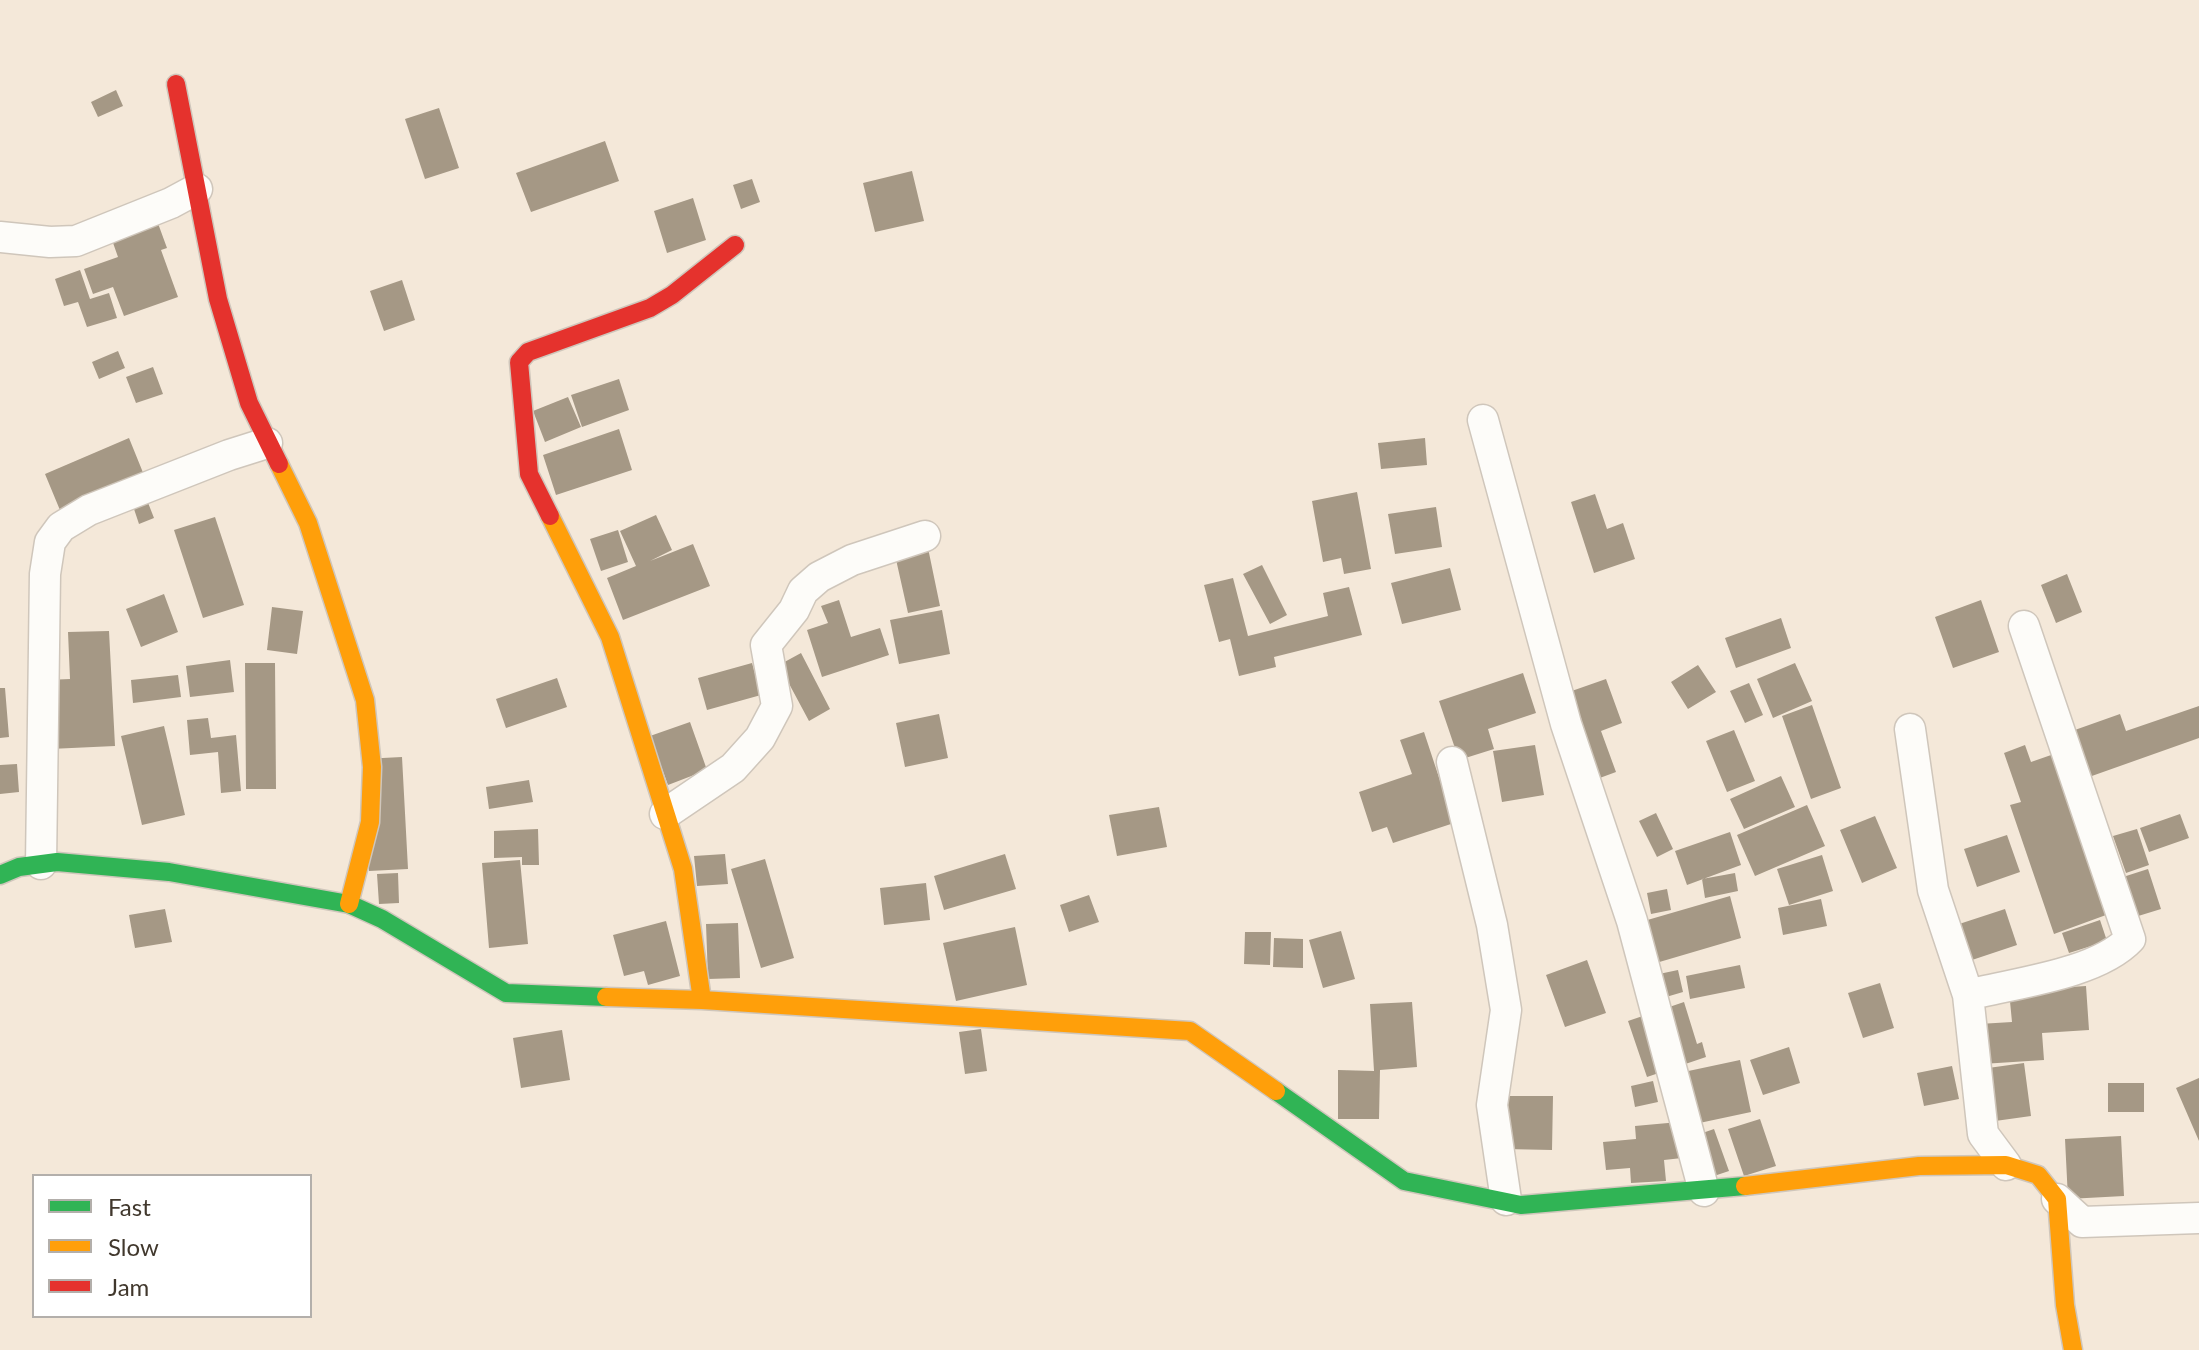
<!DOCTYPE html>
<style>
body{margin:0}
#map{position:relative;width:2199px;height:1350px;overflow:hidden;background:#f4e8d9;font-family:Lato,sans-serif}
canvas{display:block}
.legend{position:absolute;left:32px;top:1174px;width:280px;height:144px;box-sizing:border-box;background:#fff;border:2px solid #b3afab;margin:0;padding:10px 14px;list-style:none;font-size:24px;color:#41382d}
.legend li{display:flex;align-items:center;gap:16px;height:40px}
.legend b{width:40px;border:2px solid #b3afab}
</style>
<div id="map">
<canvas width="2199" height="1350"></canvas>
<ul class="legend">
<li><b style="height:10px;background:#30b455"></b>Fast</li>
<li><b style="height:10px;background:#ff9f0a"></b>Slow</li>
<li><b style="height:10px;background:#e5322d"></b>Jam</li>
</ul>
</div>
<script>
const c = document.querySelector('canvas').getContext('2d');
c.lineJoin = 'round';
function fill(path, color) { c.fillStyle = color; c.fill(path, 'evenodd'); }
function strokePath(path, color, width, dash) { c.strokeStyle = color; c.lineWidth = width; c.lineCap = dash ? 'butt' : 'round'; c.setLineDash(dash || []); c.stroke(path); }
const building = new Path2D(`
 M116,90L123,106L98,117L91,102Z
 M439,108L459,168L425,179L405,119Z
 M605,141L619,181L531,212L516,173Z
 M912,171L924,221L875,232L863,183Z
 M752,179L760,202L741,209L733,185Z
 M693,198L706,240L667,253L654,211Z
 M152,207L167,248L161,250L178,297L124,316L113,287L93,294L84,269L118,257L106,223Z
 M80,270L90,299L109,293L117,318L87,327L78,302L64,306L55,279Z
 M402,280L415,320L384,331L370,291Z
 M118,351L125,368L99,379L92,362Z
 M153,367L163,394L136,403L126,377Z
 M619,379L629,410L582,427L571,395Z
 M568,397L581,427L545,442L533,411Z
 M619,429L632,470L556,495L543,455Z
 M129,438L146,480L62,515L45,474Z
 M1425,438L1427,465L1381,469L1378,443Z
 M1357,492L1371,569L1344,574L1341,558L1323,562L1312,501Z
 M1595,494L1607,529L1623,523L1635,559L1594,573L1571,502Z
 M145,495L154,518L139,524L131,500Z
 M1436,507L1442,547L1395,554L1388,514Z
 M656,515L672,550L650,561L693,544L710,586L623,620L607,578L636,566L620,531Z
 M215,517L244,605L203,618L174,530Z
 M618,530L628,562L601,571L590,539Z
 M928,548L940,606L908,613L895,555Z
 M1262,565L1287,615L1270,624L1243,574Z
 M1450,568L1461,610L1402,624L1391,583Z
 M2067,574L2082,612L2056,623L2041,585Z
 M1233,578L1248,636L1328,616L1323,593L1349,587L1362,635L1274,657L1276,667L1239,676L1230,639L1219,642L1204,585Z
 M164,594L178,632L141,647L126,609Z
 M839,600L851,637L880,628L889,655L822,677L807,630L828,623L821,606Z
 M1981,600L1999,652L1953,668L1935,617Z
 M272,607L303,611L297,654L267,650Z
 M942,610L950,654L899,664L890,620Z
 M1781,618L1791,648L1736,668L1725,638Z
 M109,631L115,746L50,749L46,680L70,679L68,632Z
 M801,653L830,709L809,721L779,665Z
 M230,660L234,692L190,697L186,666Z
 M245,663H275L276,789H246Z
 M752,663L761,695L707,710L698,678Z
 M1795,663L1812,701L1773,718L1757,679Z
 M1698,665L1716,692L1688,709L1671,682Z
 M1523,673L1536,713L1488,729L1494,749L1459,760L1439,701Z
 M178,675L181,697L133,703L131,680Z
 M557,678L567,707L506,728L496,699Z
 M1606,679L1622,723L1601,731L1616,772L1597,779L1566,693Z
 M1749,683L1763,715L1745,723L1730,691Z
 M0,688H5L9,737L0,738Z
 M1812,705L1841,788L1811,799L1782,716Z
 M2199,706V738L2089,777L2072,731L2120,714L2126,731Z
 M939,714L948,758L905,767L896,723Z
 M208,718L211,738L236,735L241,791L221,793L218,752L190,755L187,720Z
 M690,722L707,770L668,785L650,736Z
 M164,726L185,815L142,825L121,736Z
 M1734,730L1755,781L1727,792L1706,741Z
 M1424,732L1454,823L1393,843L1387,827L1372,832L1359,792L1412,774L1400,740Z
 M1535,745L1544,795L1502,802L1493,751Z
 M2025,745L2031,762L2054,754L2106,915L2054,934L2010,805L2021,802L2004,753Z
 M402,757L408,869L369,871L363,759Z
 M17,764L19,792L0,794V765Z
 M1781,776L1795,807L1744,829L1730,799Z
 M529,780L533,802L489,809L486,787Z
 M1807,805L1825,846L1755,876L1737,835Z
 M1159,807L1167,847L1117,856L1109,815Z
 M1656,813L1673,849L1657,857L1639,821Z
 M2180,814L2189,838L2149,852L2140,828Z
 M1875,816L1897,868L1862,883L1840,830Z
 M538,829L539,865H522V857L494,858V831Z
 M2137,829L2149,865L2126,873L2113,836Z
 M1730,832L1741,865L1687,885L1675,851Z
 M2007,835L2020,872L1977,887L1964,849Z
 M725,854L728,884L697,886L694,856Z
 M1005,854L1016,889L944,910L934,876Z
 M1822,855L1833,891L1789,905L1777,869Z
 M765,859L794,958L761,968L731,869Z
 M520,860L528,944L489,948L482,863Z
 M2148,869L2161,909L2135,917L2123,877Z
 M398,873L399,903L379,904L377,874Z
 M1735,873L1738,891L1705,898L1702,879Z
 M926,883L930,920L884,925L880,888Z
 M1667,889L1671,910L1651,914L1647,893Z
 M1089,895L1099,922L1069,932L1060,905Z
 M1730,896L1741,938L1656,963L1644,921Z
 M1821,899L1827,926L1783,935L1778,908Z
 M165,909L172,942L135,948L129,915Z
 M2005,909L2017,945L1963,963L1950,927Z
 M2100,920L2107,941L2069,953L2062,933Z
 M666,921L680,976L648,985L644,971L624,976L613,935Z
 M738,923L740,978L708,979L706,924Z
 M1015,927L1027,985L956,1001L943,943Z
 M1341,931L1355,979L1323,988L1309,940Z
 M1245,932H1271L1270,965L1244,964Z
 M1274,938L1303,939V968L1273,967Z
 M1587,960L1606,1013L1565,1027L1546,975Z
 M1740,965L1745,988L1690,999L1686,976Z
 M1678,970L1683,992L1666,997L1659,974Z
 M1880,983L1894,1028L1863,1038L1848,993Z
 M2086,986L2089,1030L2042,1033L2044,1060L1982,1064L1979,1024L2012,1022L2009,991Z
 M1412,1002L1417,1067L1380,1070L1379,1119H1338V1070L1374,1071L1370,1004Z
 M1684,1002L1697,1044L1702,1042L1706,1057L1647,1077L1628,1021Z
 M981,1029L987,1071L965,1074L959,1032Z
 M562,1030L570,1080L521,1088L513,1038Z
 M1789,1047L1800,1083L1763,1095L1750,1060Z
 M1740,1060L1751,1112L1690,1125L1679,1073Z
 M2024,1063L2031,1116L1988,1122L1981,1069Z
 M1952,1066L1959,1099L1924,1106L1917,1073Z
 M2199,1078V1141L2176,1088Z
 M1653,1081L1658,1102L1635,1107L1631,1086Z
 M2108,1083H2144V1112H2108Z
 M1506,1096H1553L1552,1150L1505,1149Z
 M1760,1119L1776,1166L1744,1176L1728,1129Z
 M1679,1122L1682,1158L1664,1160L1666,1181L1631,1183L1630,1168L1606,1170L1603,1142L1636,1139L1635,1126Z
 M1714,1129L1729,1171L1705,1179L1691,1137Z
 M2121,1136L2124,1196L2068,1199L2065,1139Z`);
const street = new Path2D(`
 M0,237L50,242L76,241L171,203L197,189
 M1483,420L1566,724L1632,921L1704,1191
 M1910,729L1933,890L1968,995L1983,1134L2006,1165
 M1452,762L1492,925L1506,1010L1492,1105L1506,1200
 M665,814L733,768L760,738L777,706L766,645L794,610L803,591L819,577L852,560L925,536
 M41,864L45,574L50,542L61,527L89,510L229,455L267,443
 M1968,995C2015,983 2097,974 2130,939L2024,626
 M2057,1199L2082,1222L2199,1218`);
const fast = new Path2D(`
 M0,875L19,867L57,862L169,872L349,904L382,919L506,993L606,997
 M1276,1091L1404,1181L1521,1205L1745,1186`);
const slow = new Path2D(`
 M279,464L308,523L365,700L372,767L370,822L349,904
 M550,516L610,637L683,869L702,1000
 M606,997L702,1000L1190,1031L1276,1091
 M1745,1186L1919,1166L2006,1165L2038,1175L2057,1199L2065,1305L2073,1350`);
const jam = new Path2D(`
 M176,84L218,299L249,403L279,464
 M550,516L529,474L519,362L528,352L650,308L672,295L735,245`);
fill(building, '#a59885');
strokePath(street, '#cfc6bb', 33);
strokePath(fast, '#cfc6bb', 21);
strokePath(slow, '#cfc6bb', 21);
strokePath(jam, '#cfc6bb', 21);
strokePath(street, '#fdfcf9', 30);
strokePath(fast, '#30b455', 18);
strokePath(slow, '#ff9f0a', 18);
strokePath(jam, '#e5322d', 18);
</script>
